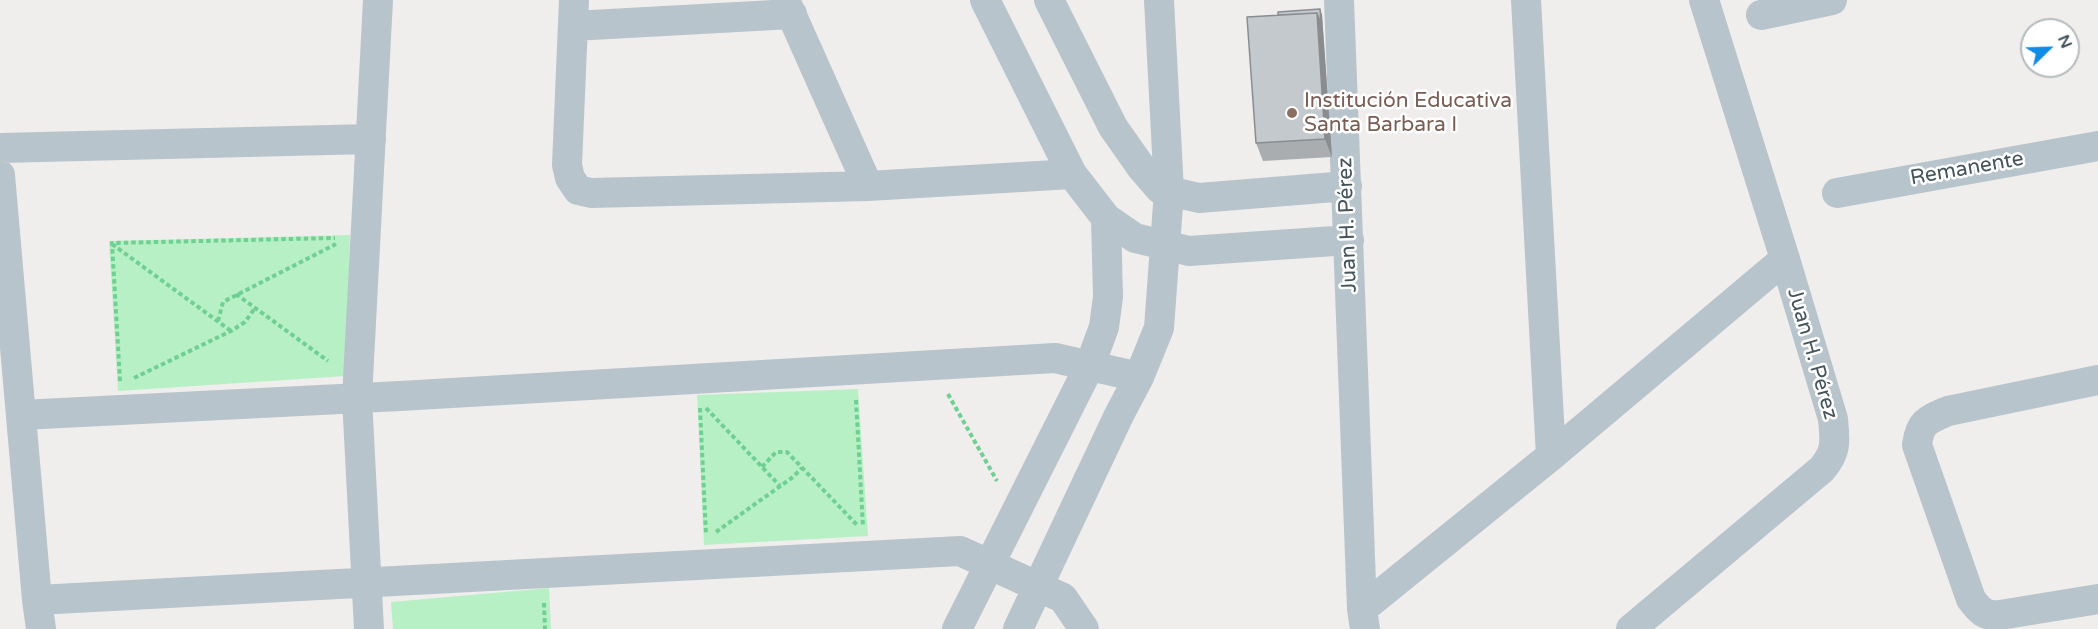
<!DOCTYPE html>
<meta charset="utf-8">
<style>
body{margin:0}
#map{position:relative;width:2098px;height:629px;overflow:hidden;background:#f0eded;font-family:"Varela Round",sans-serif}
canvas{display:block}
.north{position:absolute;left:2020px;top:18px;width:60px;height:60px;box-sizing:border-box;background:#fff;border:2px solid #b5bbbd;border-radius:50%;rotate:67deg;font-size:16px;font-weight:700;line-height:24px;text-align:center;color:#45545b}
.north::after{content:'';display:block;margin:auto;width:21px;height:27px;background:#118ce6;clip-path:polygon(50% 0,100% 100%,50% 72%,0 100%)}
</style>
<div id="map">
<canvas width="2098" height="629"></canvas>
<div class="north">N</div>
</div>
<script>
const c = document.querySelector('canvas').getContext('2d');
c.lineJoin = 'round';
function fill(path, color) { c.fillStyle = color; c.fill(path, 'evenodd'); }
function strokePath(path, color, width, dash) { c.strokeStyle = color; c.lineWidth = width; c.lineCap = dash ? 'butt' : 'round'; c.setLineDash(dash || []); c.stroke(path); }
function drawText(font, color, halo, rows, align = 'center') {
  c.font = font + ' "Varela Round",sans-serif'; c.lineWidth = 5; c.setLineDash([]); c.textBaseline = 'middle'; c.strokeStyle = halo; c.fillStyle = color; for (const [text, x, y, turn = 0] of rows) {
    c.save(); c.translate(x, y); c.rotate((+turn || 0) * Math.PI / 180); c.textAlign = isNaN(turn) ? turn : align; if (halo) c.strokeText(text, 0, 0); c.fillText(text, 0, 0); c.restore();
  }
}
const green = new Path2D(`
 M350,235L346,376L118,391L109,241Z
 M858,389L868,536L704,545L697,395Z
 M549,588L551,629H393L391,602Z`);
const path = new Path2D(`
 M112,244L231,331
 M236,294L328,361
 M218,321L223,302L336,244
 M134,378L231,331L245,322L255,308
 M120,381L112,243L335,238
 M948,394L997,481
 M856,400L863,527
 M700,408L706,535
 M706,408L780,486
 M762,467L776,452H787L858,526
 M716,532L793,477L802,468
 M544,603L545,629`);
const minor = new Path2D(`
 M574,0L567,165L570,178L578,190L591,193L868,186L1072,174
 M785,0L868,186
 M985,0L1072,174L1106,218L1135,238L1189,251L1349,240
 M1049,0L1113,127L1141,167L1160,189L1199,198L1347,186
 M1339,0L1362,609L1365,629
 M1526,0L1551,456
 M1761,15L1832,0
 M573,26L792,14
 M0,148L371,139
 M0,175L37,600L41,629
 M1837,193L2098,146
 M2098,380L1948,411C1927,420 1920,422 1917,445L1971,599C1979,610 1985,617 2000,615L2098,599
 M21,415L400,396L1055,358L1139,377
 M37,600L960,551L1063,598L1084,629
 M1362,609L1551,456L1785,259
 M369,629L357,398L378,0
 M957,629L1090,365L1104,327L1108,297L1106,218
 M1018,629L1119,415L1139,377L1159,328L1169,191L1159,0
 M1631,629L1822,469C1837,451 1835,442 1833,419L1785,259L1704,0`);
const wall = new Path2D(`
 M1320,9L1322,15L1332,157L1263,161L1256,143L1278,15Z`);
const shadedWall = new Path2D(`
 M1320,9L1322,15L1332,157L1325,139L1317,13Z`);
const building = new Path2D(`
 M1320,9L1321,24L1317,13L1278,15V12Z
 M1317,13L1325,139L1256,143L1247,17Z`);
const markers = [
 [1292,113,6,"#8d6e63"]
];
const educationNames = [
 ["Institución Educativa",1304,101],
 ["Santa Barbara I",1304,125]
];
const streetNames = [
 ["Remanente",1967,169,-10],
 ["Juan H. Pérez",1348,225,-92],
 ["Juan H. Pérez",1812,354,74]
];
fill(green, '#b8f0c6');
strokePath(path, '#6fd092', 4, [4.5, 3]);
strokePath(minor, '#b8c4cb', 30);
fill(wall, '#a9adb0');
fill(shadedWall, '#898d90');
fill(building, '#c4c9cd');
strokePath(building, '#898d90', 1.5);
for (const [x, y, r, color] of markers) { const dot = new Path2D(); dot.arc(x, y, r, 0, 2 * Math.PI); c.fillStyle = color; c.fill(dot); strokePath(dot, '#fff', 2); }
drawText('21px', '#785e54', '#fff', educationNames, 'left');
drawText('21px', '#45545b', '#fff', streetNames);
</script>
